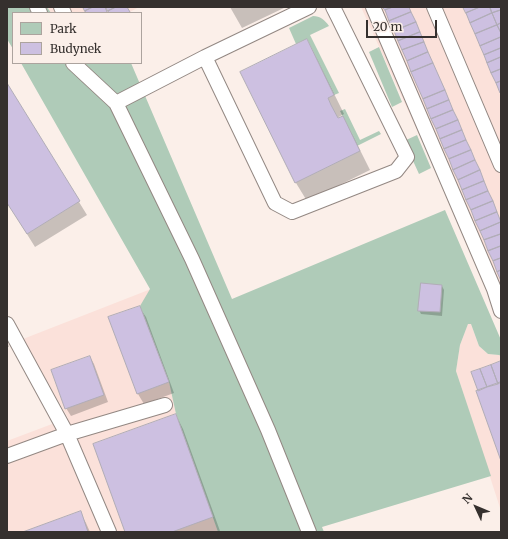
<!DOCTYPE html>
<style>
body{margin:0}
#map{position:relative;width:508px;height:539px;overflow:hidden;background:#fbefe9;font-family:Merriweather,serif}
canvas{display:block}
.frame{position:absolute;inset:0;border:8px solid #35302e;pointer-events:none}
.legend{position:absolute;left:12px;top:12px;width:130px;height:52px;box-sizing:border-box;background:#fbefe9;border:1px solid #aca39e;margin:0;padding:5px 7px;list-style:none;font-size:12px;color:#35302e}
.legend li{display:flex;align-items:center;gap:8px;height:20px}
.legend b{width:20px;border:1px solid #aca39e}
.north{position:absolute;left:456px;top:487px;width:40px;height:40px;-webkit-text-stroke:3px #fbefe9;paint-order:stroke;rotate:314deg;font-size:11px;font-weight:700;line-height:16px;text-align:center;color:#35302e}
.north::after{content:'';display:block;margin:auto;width:14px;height:18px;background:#35302e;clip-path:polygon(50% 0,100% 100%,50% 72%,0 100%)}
.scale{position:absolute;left:366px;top:20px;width:71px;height:18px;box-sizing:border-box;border:2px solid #35302e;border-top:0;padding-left:5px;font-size:12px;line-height:14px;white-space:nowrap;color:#35302e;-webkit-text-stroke:3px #fbefe9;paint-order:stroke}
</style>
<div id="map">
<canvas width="508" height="539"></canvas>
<div class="frame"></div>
<ul class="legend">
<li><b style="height:11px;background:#afcbb8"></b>Park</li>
<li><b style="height:11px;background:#cdc0e1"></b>Budynek</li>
</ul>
<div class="north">N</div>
<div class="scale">20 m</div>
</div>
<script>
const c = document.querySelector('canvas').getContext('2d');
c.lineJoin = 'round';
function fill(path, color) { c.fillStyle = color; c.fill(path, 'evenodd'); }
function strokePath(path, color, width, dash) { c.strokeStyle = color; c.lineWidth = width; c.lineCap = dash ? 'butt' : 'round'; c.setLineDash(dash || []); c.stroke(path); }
const industrial = new Path2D(`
 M47,7H139L128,13H51Z
 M361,7H501V315Z
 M151,289L169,382L176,414L218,532H7V441L68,418L23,339Z
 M468,324H471L479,346L488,354L499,355L501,356V511L456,371L460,345Z`);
const green = new Path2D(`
 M7,7H47L51,13H13V49L7,39Z
 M313,16C320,16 325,20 329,26L310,35L339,93L334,95L307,39L296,44L289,28Z
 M379,47L402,102L392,107L369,52Z
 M21,63H131L232,299L445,210L501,340V356L499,355L488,354L479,346L471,324H468L460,345L456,371L491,476L322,527L324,532H218L176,414L169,382L140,306L150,289Z
 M345,109L360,140L379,131L381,134L357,146L340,111Z
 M417,135L431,168L419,174L404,141Z`);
const shadow = new Path2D(`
 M230,7H286L242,28Z
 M306,40L317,59L344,114L337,118L338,119L342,117L353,136L370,170L307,201L296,183L241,72Z
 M7,85L87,215L35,247L7,202Z
 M442,286L444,290L442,316L421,314L419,310Z
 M139,307L146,317L174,393L144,404L138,394Z
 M7,340L9,347H7Z
 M90,357L94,364L108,402L71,416L66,408Z
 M176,415L183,429L220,531L216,532H126Z
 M80,512L86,523L90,532H26Z`);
const building = new Path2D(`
 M83,7H93L85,11Z
 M93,7H105L107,12L104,13H86L85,11Z
 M106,7H116L108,11Z
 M116,7H127L130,12L128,13H109L108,11Z
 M383,7H393L385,10Z
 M393,7H409L411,12L389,21L385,10Z
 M463,7H480L466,13Z
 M480,7H490L492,13L470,23L466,13Z
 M490,7H501V10L492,13Z
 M501,10V23L497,25L492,13Z
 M411,12L416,22L394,31L389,21Z
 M492,13L497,25L475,34L470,23Z
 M416,22L420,32L398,41L394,31Z
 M501,23V33L497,25Z
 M497,25L501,33V37L480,46L475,34Z
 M420,32L424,42L402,50L398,41Z
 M501,37V48L484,55L480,46Z
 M307,39L334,95L328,98L331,105L338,118L343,116L360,151L295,183L240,72Z
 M424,42L428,52L407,61L402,50Z
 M501,48V57L487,63L484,55Z
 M428,52L433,63L411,72L407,61Z
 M501,57V69L491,73L487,63Z
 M433,63L445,90L423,99L411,72Z
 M501,69V81L496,83L491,73Z
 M501,81V93H500L496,83Z
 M7,83L80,201L27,234L7,203Z
 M445,90L449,100L427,109L423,99Z
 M449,100L453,110L431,119L427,109Z
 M453,110L458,120L436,129L431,119Z
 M458,120L462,130L440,139L436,129Z
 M462,130L466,140L444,149L440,139Z
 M466,140L471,150L449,159L444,149Z
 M471,150L475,160L453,170L449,159Z
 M475,160L480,170L458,180L453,170Z
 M480,170L484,181L462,190L458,180Z
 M484,181L488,191L466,200L462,190Z
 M488,191L493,201L471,210L466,200Z
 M493,201L497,212L475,221L471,210Z
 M497,212L501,222L480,231L475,221Z
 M501,222V234L484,240L480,231Z
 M501,234V246L488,251L484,240Z
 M501,246V258L493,261L488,251Z
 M501,258V270L497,272L493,261Z
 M501,270V281L497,272Z
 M421,283L442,285L440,312L418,311Z
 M140,306L169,382L137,394L108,317Z
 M90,356L104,395L65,409L51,370Z
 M501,361V382L498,384L491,365Z
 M491,365L498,384L487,387L480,369Z
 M480,369L487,387L478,391L471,372Z
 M501,382V461L476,391Z
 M176,414L213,517L172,532H125L93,444Z
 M81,511L88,532H23Z`);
const service = new Path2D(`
 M37,7L40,13
 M61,7L64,13
 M309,7L205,57L275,203L292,212L396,171L407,157L337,15L333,7
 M373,7L494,289L501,311
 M434,7L501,165
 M73,63L116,103L192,259L268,430L309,532
 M116,103L205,57
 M7,324L67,434L109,532
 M7,456L67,434L165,405`);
fill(industrial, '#fbe1da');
fill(green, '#afcbb8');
fill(shadow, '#0003');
fill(building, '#cdc0e1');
strokePath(building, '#b1adb7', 1);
strokePath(service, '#938883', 16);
strokePath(service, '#fff', 14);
</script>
